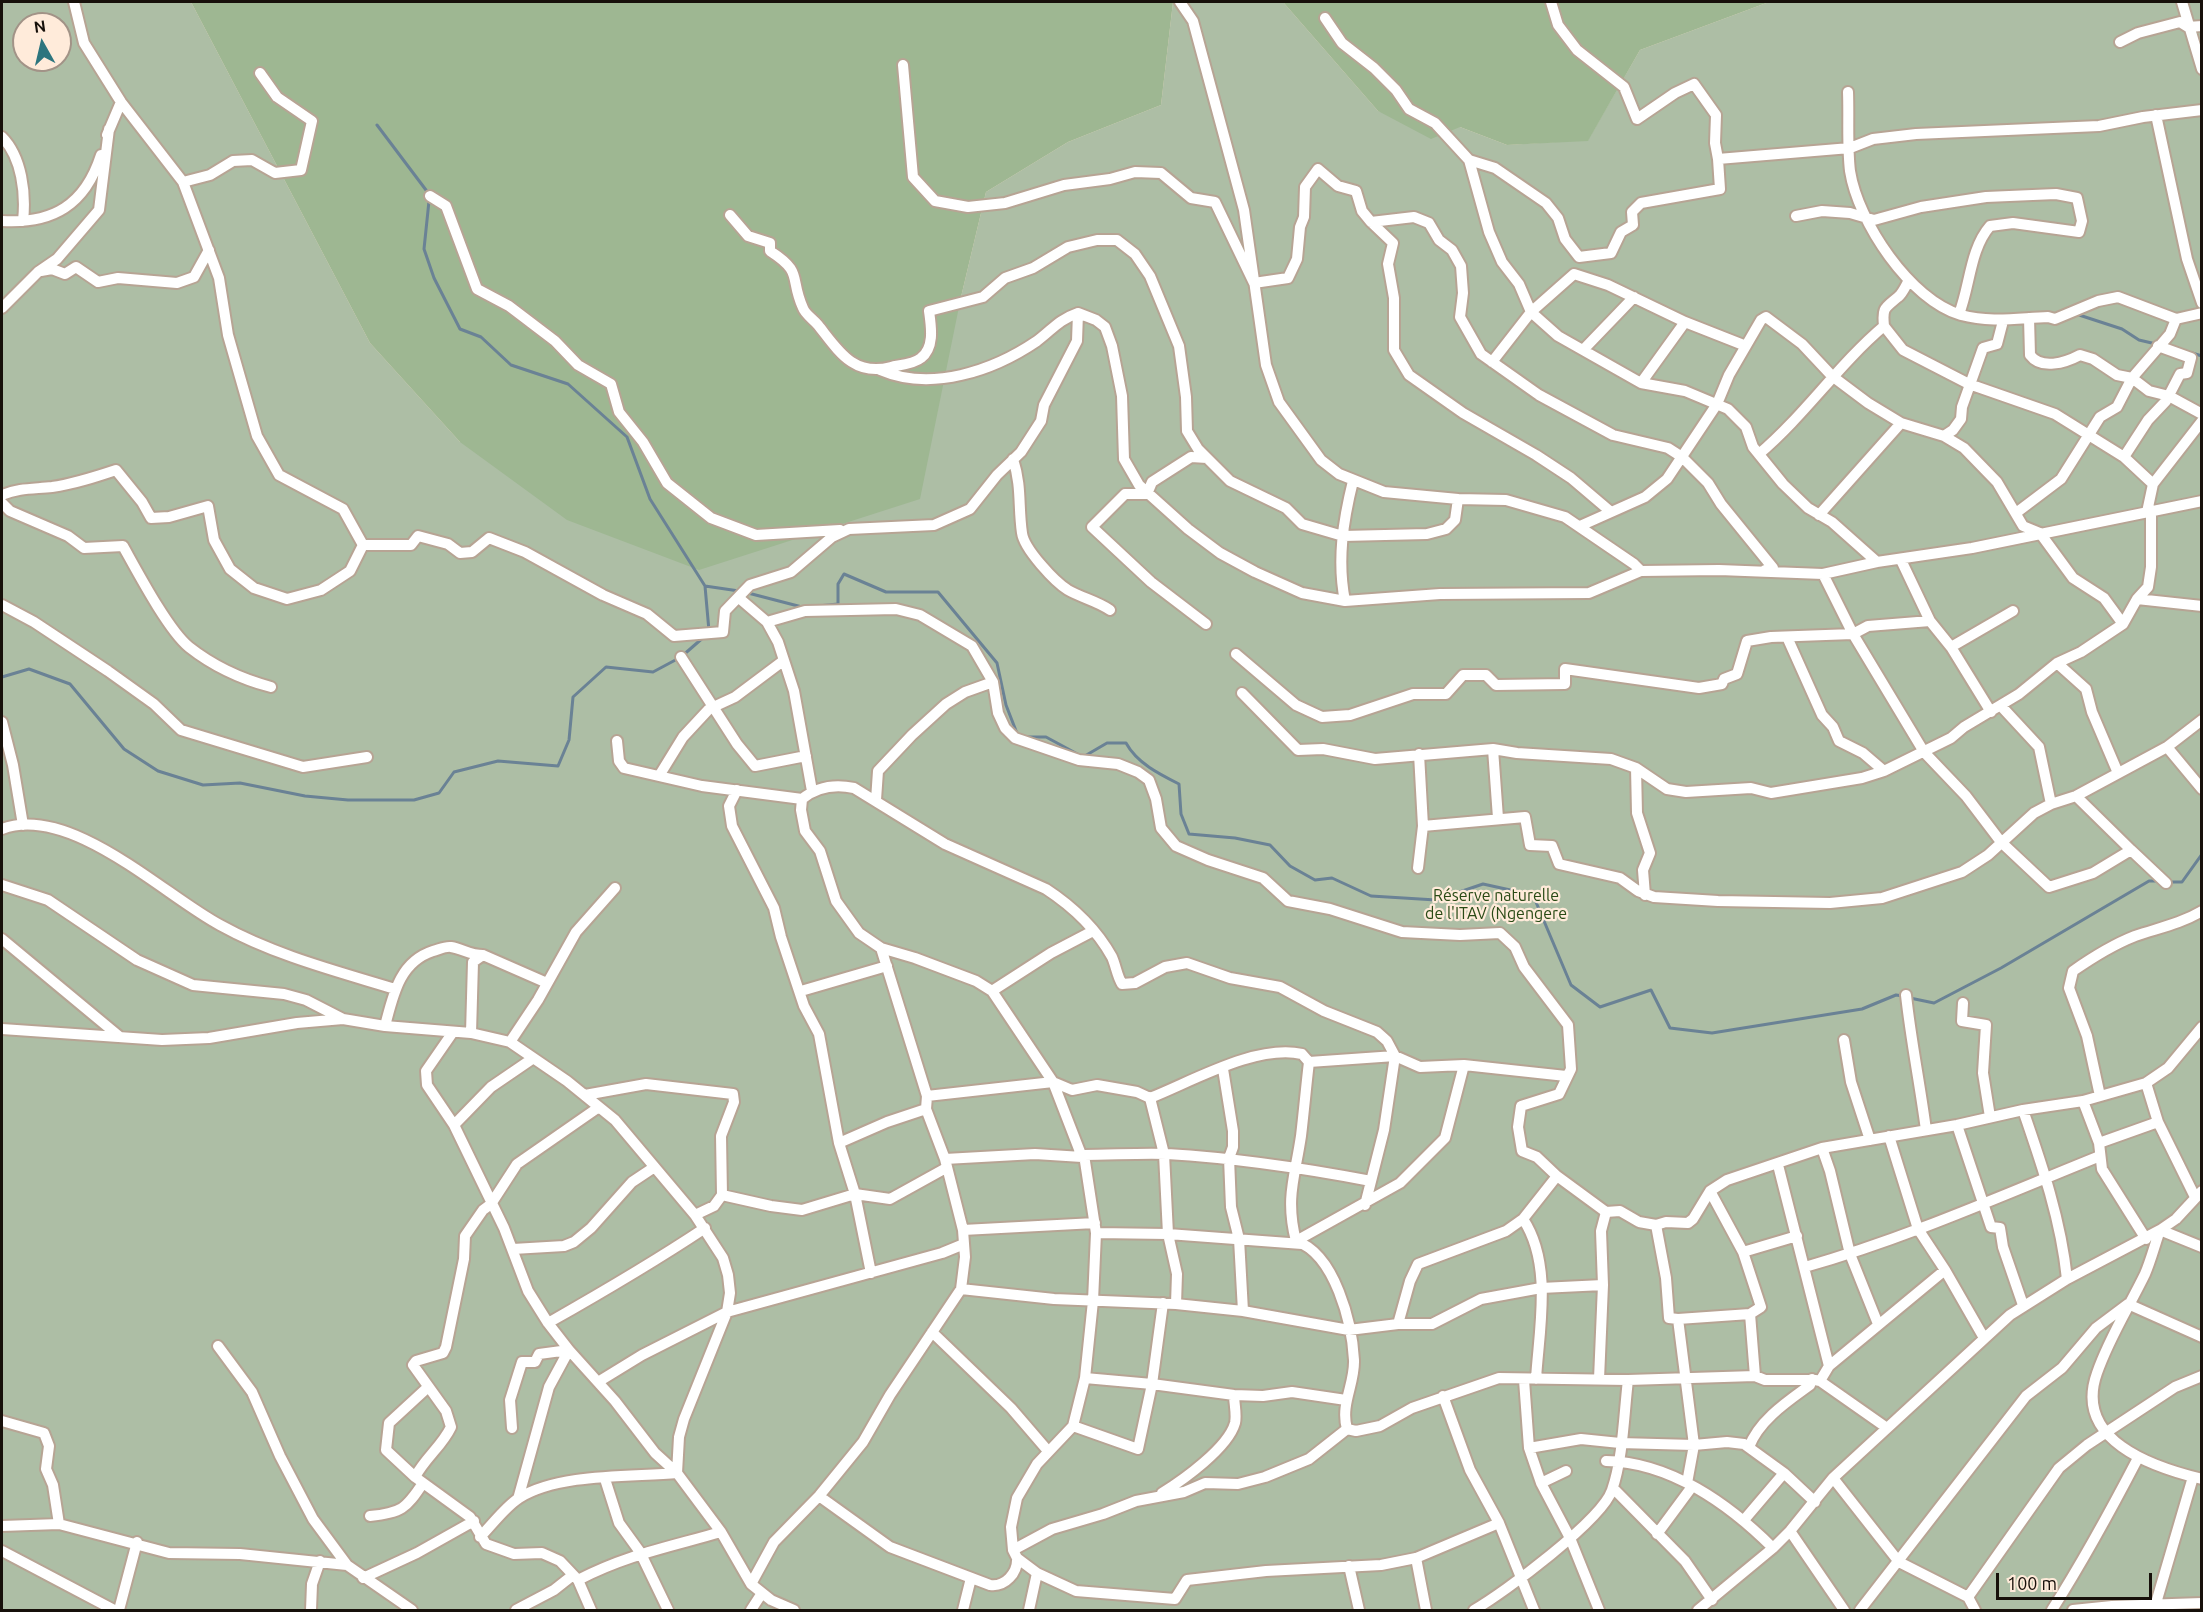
<!DOCTYPE html>
<meta charset="utf-8">
<style>
body{margin:0}
#map{position:relative;width:2203px;height:1612px;overflow:hidden;background:#f1ddcd;font-family:Ubuntu,sans-serif}
canvas{display:block}
.frame{position:absolute;inset:0;border:3px solid #17100a;pointer-events:none}
.north{position:absolute;left:12px;top:12px;width:60px;height:60px;box-sizing:border-box;background:#ffebda;border:2px solid #a29387;border-radius:50%;rotate:352deg;font-size:16px;font-weight:700;line-height:24px;text-align:center;color:#17100a}
.north::after{content:'';display:block;margin:auto;width:21px;height:27px;background:#2d757e;clip-path:polygon(50% 0,100% 100%,50% 72%,0 100%)}
.scale{position:absolute;left:1996px;top:1573px;width:156px;height:27px;box-sizing:border-box;border:3px solid #17100a;border-top:0;padding-left:8px;font-size:18px;line-height:21px;white-space:nowrap;color:#17100a;-webkit-text-stroke:4px #ffebda;paint-order:stroke}
</style>
<div id="map">
<canvas width="2203" height="1612"></canvas>
<div class="frame"></div>
<div class="north">N</div>
<div class="scale">100 m</div>
</div>
<script>
const c = document.querySelector('canvas').getContext('2d');
c.lineJoin = 'round';
function fill(path, color) { c.fillStyle = color; c.fill(path, 'evenodd'); }
function strokePath(path, color, width, dash) { c.strokeStyle = color; c.lineWidth = width; c.lineCap = dash ? 'butt' : 'round'; c.setLineDash(dash || []); c.stroke(path); }
function drawText(font, color, halo, rows, align = 'center') {
  c.font = font + ' Ubuntu,sans-serif'; c.lineWidth = 4.5; c.setLineDash([]); c.textBaseline = 'middle'; c.strokeStyle = halo; c.fillStyle = color; for (const [text, x, y, turn = 0] of rows) {
    c.save(); c.translate(x, y); c.rotate((+turn || 0) * Math.PI / 180); c.textAlign = isNaN(turn) ? turn : align; if (halo) c.strokeText(text, 0, 0); c.fillText(text, 0, 0); c.restore();
  }
}
const green = new Path2D(`
 M2,2H191L370,343L460,442L961,297L986,192L1068,142L1161,105L1173,2H1283L1378,111L1460,127L1507,145L1588,140L1640,50L1769,2H2201V1610H2ZM24,24H60V60H24Z`);
const forest = new Path2D(`
 M191,2H1173L1161,105L1068,142L986,192L961,297L920,499L699,570L567,520L460,442L370,343Z
 M1283,2H1769L1640,50L1588,141L1507,145L1460,127L1431,139L1378,111Z`);
const stream = new Path2D(`
 M377,125L429,194
 M429,201L424,249L434,278L460,329L481,337L511,365L568,384L627,437L650,499L705,586L709,631
 M2076,314L2122,329L2139,340L2156,344
 M2192,353L2202,356
 M705,586L739,591
 M748,593L802,607
 M818,606L838,604V584L844,574L886,592H938L997,663L1006,705L1018,736
 M2,677L29,669L70,684L124,749L158,771L203,785L240,783L305,796L348,800H414L439,793L454,772L498,761L558,766L569,740L573,697L606,667L653,672L681,657L705,636
 M1024,737H1046L1083,757L1107,743H1126C1137,763 1159,774 1179,784L1181,814L1189,834L1235,838L1270,845L1290,866L1315,880L1332,878L1371,896L1436,900L1483,884L1533,895L1571,985L1600,1007L1651,990L1670,1028L1712,1033L1862,1009L1896,995L1903,996
 M2168,882H2182L2202,854
 M1910,998L1934,1003L2001,968L2149,881H2158`);
const street = new Path2D(`
 M74,2L84,43L121,102L183,182L219,278L228,335L257,436L279,475L343,509L363,545H411L418,536L448,544L460,553L472,552L489,538L525,552L603,595L647,614L674,636L723,632L725,611L750,585L791,572L832,537L849,529L934,525L970,509L997,475L1021,452L1041,421L1044,405L1077,341L1078,313L1096,320L1105,327L1112,346L1122,396L1124,459L1139,485L1188,529L1220,553L1255,572L1302,593L1345,601L1440,594L1589,593L1641,571
 M1180,2L1193,21L1244,210L1266,365L1279,402L1321,460L1339,474L1384,492L1458,499
 M1551,2L1558,25L1577,50L1624,87L1637,119L1675,93L1694,84L1716,115L1715,143L1718,159L1850,148L1873,139L1916,134L2099,126L2143,117L2202,110
 M2182,2L2202,69
 M1325,18L1342,43L1374,68L1396,90L1409,109L1435,123L1469,160L1489,232L1502,262L1519,284L1531,312L1558,336L1641,383L1685,391L1728,409L1746,427L1753,447L1783,484L1808,508L1832,522L1877,562
 M2120,42L2138,33L2180,22L2188,27L2202,26
 M903,65L913,177L935,201L968,207L1005,203L1064,185L1110,179L1135,172L1161,173L1191,198L1215,202L1254,283L1288,278L1297,259L1300,227L1304,217L1305,187L1318,169L1338,186L1356,191L1362,211L1371,222L1414,217L1429,223L1439,240L1452,250L1461,266L1463,293L1460,317L1481,354L1539,395L1613,435L1668,448L1682,457L1708,483L1721,504L1773,568L1765,570
 M1848,92C1849,118 1847,146 1850,171C1858,222 1910,300 1961,315C1991,323 2018,318 2048,317L2055,319L2098,301L2118,297L2176,319L2202,313
 M2156,115L2187,259L2202,303
 M107,135L121,102
 M2,137C22,157 26,194 23,221
 M1469,160L1495,168L1546,203L1558,218L1565,239L1579,257L1611,253L1621,232L1633,225L1632,212L1641,203L1720,189L1718,159
 M183,182L210,175L233,161L252,160L275,173L301,170L312,121L277,97L260,73
 M430,196L446,206L477,289L509,306L555,341L578,365L611,384L619,412L643,442L667,483L711,518L756,535L840,530
 M730,215L748,236L770,243V251C804,273 789,277 803,308C805,314 813,319 818,325C838,350 853,377 891,367C899,365 914,364 921,358C935,347 931,326 929,311L983,297L1005,278L1033,268L1068,247L1097,240H1117L1135,254L1150,276L1179,346L1186,397L1187,431L1198,449L1230,481L1286,508L1302,524L1343,536L1427,534L1446,529L1455,520L1458,499L1506,500L1565,517L1634,564L1641,571L1719,570L1823,574L1877,562L1972,548L2202,501
 M1796,216L1822,211L1850,213L1874,220L1921,207L1986,197L2056,194L2077,198L2082,221L2079,232L2013,223L1990,226C1970,249 1970,286 1959,314
 M2,221C53,224 85,205 101,155
 M1371,222L1393,243L1388,264L1394,298V350L1409,375L1463,413L1536,455L1571,478L1611,512
 M41,271L52,269L65,274L76,267L98,282L118,278L177,283L194,277L209,250
 M2,308L38,272L57,259L99,210L109,129
 M2029,318L2030,355C2041,370 2065,363 2080,355L2093,359L2117,375L2132,378L2149,391L2169,396L2202,414
 M1884,326C1882,307 1885,308 1898,297C1903,293 1906,285 1909,280
 M1583,350L1634,297
 M1492,362L1531,312L1574,274L1608,285L1685,322L1746,346
 M880,370C931,392 993,371 1037,341C1053,329 1058,320 1078,313
 M1641,383L1685,322
 M1944,436L1953,430L1961,419L1962,407L1983,348L1997,344L2003,321
 M1759,454C1805,415 1838,365 1884,326L1903,350L1969,384L2055,414L2124,457L2153,484
 M2124,457L2148,420L2166,401L2180,374L2187,373L2191,358L2158,346
 M1013,459C1022,487 1018,506 1022,533C1024,549 1055,582 1068,590C1082,598 1097,601 1110,610
 M2,495C19,488 33,489 52,487C74,484 95,477 116,470L142,502L151,518L169,517L208,506L214,540L230,569L254,588L287,599L321,590L350,571L363,545
 M2,503L10,511L68,536L84,548L123,546C137,571 168,630 189,647C213,666 241,679 271,687
 M2147,512L2153,484L2202,421
 M2016,513L2061,479L2100,417L2117,407L2132,378L2170,334L2176,319
 M1819,515L1901,423
 M1580,526L1645,497L1667,479L1717,404L1729,375L1761,320L1766,317L1802,344L1832,376L1868,403L1901,423L1944,436L1964,448L1997,482L2023,526L2040,533L2073,578L2104,598L2123,624
 M1901,560L1930,621L1951,647L1991,712
 M1823,574L1853,634L1924,752L1966,796L2001,842L2049,887L2093,873L2131,850L2076,796
 M739,598L767,622L778,642L794,691L812,791
 M2137,599L2202,606
 M1345,601C1337,561 1343,521 1353,481
 M2,605L34,622L108,671L154,704L181,730L303,767L367,757
 M767,622L805,611L896,609L920,615L972,646L993,682L998,713L1005,728L1015,738L1079,760L1118,764L1138,772L1149,780L1156,799L1161,828L1176,846L1208,860L1263,878L1288,901L1330,909L1402,932L1460,935L1500,933L1515,947L1524,967L1568,1025L1571,1069L1559,1094L1521,1106L1518,1127L1522,1151L1537,1157L1557,1176L1606,1212L1620,1211L1639,1222L1656,1225L1666,1222L1688,1223L1693,1219L1710,1191L1727,1180L1822,1148L1957,1125L2023,1110L2083,1101L2146,1083L2168,1068L2202,1027
 M1206,624L1151,582L1092,527L1125,494H1147L1152,482L1191,457L1207,458
 M1787,637L1822,715L1833,727L1839,741L1863,753L1884,771
 M1951,647L2013,611
 M1236,654L1296,705L1322,717L1350,715L1413,694H1446L1463,675H1486L1496,685L1565,684V669L1699,688L1722,684L1724,679L1737,674L1747,641L1771,637L1853,634L1868,626L1930,621
 M681,657L737,744L755,766L806,756
 M2057,663L2086,689L2092,712L2118,773
 M1242,693L1298,750L1323,749L1375,759L1493,749L1517,753L1611,759L1636,768L1667,789L1686,792L1751,788L1771,793L1862,778L1884,771L1951,738L1964,727L2019,694L2057,663L2081,652L2123,624L2137,599L2148,587L2151,567V512
 M2001,706L2039,747L2051,804
 M2,722L13,765L23,825
 M617,741L619,761L624,768L702,786L802,799
 M2167,747L2202,789
 M1493,749L1498,818
 M1636,768L1637,813L1650,853L1643,870L1645,895
 M659,776L683,737L709,709L735,697L783,661
 M737,790L729,806L732,826L774,908L781,937L804,1006L819,1034L839,1143L855,1194L871,1273
 M876,800L878,771L912,735L946,704L965,692L993,682
 M1423,826L1525,817L1530,845L1552,846L1559,864L1620,878L1638,891L1654,897L1718,901L1830,903L1882,898L1962,872L1988,855L2034,813L2051,804L2076,796L2167,747L2202,720
 M2,829C70,803 165,896 220,925C274,955 336,971 395,989
 M2131,850L2166,883
 M1418,868L1423,826L1419,754
 M2,885L48,900L137,960L193,985L284,994L306,1000L343,1019
 M2,939L120,1037
 M881,948L915,958L976,981L992,991L1053,1082L1082,1157L1084,1155L1096,1233L1093,1301L1085,1378L1073,1426L1037,1464L1017,1498L1011,1527L1013,1550L1017,1558L1037,1573L1076,1591L1175,1599L1187,1580L1266,1571L1381,1565L1416,1558L1499,1523
 M801,991L887,966
 M992,991L1051,953L1093,931
 M1906,995C1911,1041 1920,1084 1926,1130
 M1963,1003L1962,1021L1986,1025L1983,1073L1990,1117
 M385,1026C393,996 399,962 433,951C438,950 445,946 451,947C463,949 470,955 483,955
 M2,1029L162,1040L209,1038L297,1023L343,1019L385,1026L471,1033L510,1042L567,1081L615,1120L695,1215L723,1258L728,1275L730,1293L727,1312L684,1419L679,1437L677,1473L721,1532L751,1584L771,1600L794,1610
 M453,1032L426,1071L427,1085L454,1125L504,1228L528,1291L548,1323L569,1350L615,1401L655,1453L677,1473
 M471,1033L473,962L483,955L547,983
 M1844,1040L1851,1082L1870,1140
 M510,1042L538,1000L576,932L615,888
 M1309,1062L1395,1056L1420,1067L1464,1065L1566,1076
 M1223,1069L1233,1131V1147L1229,1158L1231,1207L1239,1239L1243,1311
 M2146,1083L2158,1122L2195,1197
 M585,1095L646,1084L733,1094L734,1102L721,1136L722,1195
 M927,1096L1053,1082L1072,1090L1097,1085L1137,1092L1150,1098C1193,1081 1256,1044 1302,1054L1309,1062C1306,1087 1304,1111 1301,1136C1295,1177 1285,1198 1296,1241C1335,1254 1352,1323 1354,1360C1355,1384 1340,1404 1347,1429
 M2100,1096L2087,1036L2069,988L2073,971C2093,957 2112,945 2135,936C2158,928 2180,924 2202,911
 M1150,1098L1164,1154L1168,1234L1177,1274L1176,1304
 M2083,1101L2099,1143L2102,1169L2146,1239
 M2023,1110C2042,1165 2061,1220 2067,1279
 M454,1125L491,1087L532,1059
 M1957,1125L1991,1227L2000,1228L2003,1247L2023,1305
 M1889,1136L1918,1229L1945,1270L1984,1338
 M839,1143L887,1122L926,1109
 M2099,1143L2158,1122
 M1822,1148L1830,1171L1850,1254L1878,1324
 M1084,1155C1112,1155 1139,1153 1167,1154C1236,1158 1303,1168 1371,1181
 M945,1159L1035,1154L1082,1157
 M1778,1165L1829,1366L1820,1381
 M1710,1191L1743,1252L1761,1307L1750,1314L1755,1376
 M695,1215L714,1206L722,1195L771,1206L802,1210L855,1194L890,1199L946,1168
 M1523,1219C1553,1264 1539,1329 1536,1379
 M1656,1225L1666,1278L1669,1318L1678,1319L1694,1445L1687,1483
 M963,1230L1095,1223
 M2160,1230C2155,1244 2151,1260 2145,1274C2129,1307 2109,1338 2097,1373C2073,1440 2152,1467 2202,1479
 M2160,1230L2202,1247
 M1096,1233L1168,1234L1302,1244
 M1296,1241L1400,1183L1445,1138L1464,1065
 M513,1249L564,1246L574,1242L591,1228L632,1182L653,1168
 M1743,1252L1797,1236
 M1805,1267C1907,1238 2003,1195 2100,1156
 M961,1289L1054,1299L1176,1304L1243,1311L1349,1330L1398,1324H1432L1481,1299L1541,1288L1603,1285
 M1678,1319L1750,1314
 M548,1323C601,1293 654,1262 705,1228
 M1398,1324L1410,1281L1418,1264L1506,1231L1523,1219L1557,1176
 M932,1332L1011,1408L1048,1451
 M218,1346L252,1392L280,1456L313,1519L347,1565L412,1610
 M1829,1366L1945,1270
 M1085,1378L1152,1384L1234,1395L1263,1396L1292,1392L1346,1400
 M1599,1379L1603,1285L1601,1231L1606,1212
 M1524,1380L1529,1448L1541,1483L1570,1538L1599,1610
 M598,1382L642,1355L727,1312L942,1253L964,1244
 M427,1388L389,1423L386,1450L415,1477L470,1517L486,1544L514,1554L542,1553L560,1561L578,1580L591,1610
 M1443,1396L1470,1470L1499,1523L1534,1610
 M2,1421L44,1433L49,1446L46,1469L53,1485L59,1524
 M1073,1426L1138,1449L1152,1384L1163,1303
 M512,1428L510,1400L522,1362H535L539,1354L569,1350
 M1749,1447C1759,1420 1788,1401 1810,1385L1812,1379
 M1529,1448L1581,1439L1620,1443L1694,1445L1727,1442L1744,1444L1784,1473L1815,1502
 M1606,1461C1670,1462 1729,1504 1773,1548
 M415,1477C426,1457 442,1446 451,1427L446,1411L413,1365L416,1361L443,1353L446,1347L464,1259L465,1236L483,1210L491,1204L517,1164L599,1107
 M1833,1478L1899,1562L1968,1597L1975,1610
 M605,1479L619,1523L640,1552L668,1610
 M1541,1483L1566,1471
 M1613,1488L1685,1561L1712,1600
 M1162,1493C1183,1480 1228,1448 1235,1423C1237,1415 1234,1403 1234,1395
 M819,1496L890,1547L990,1585C1005,1587 1018,1573 1017,1558
 M518,1499L549,1387L569,1350
 M370,1516C401,1513 406,1509 423,1483
 M1744,1520L1784,1473
 M2,1526L59,1524L169,1553L240,1554L347,1565
 M1790,1531L1844,1610
 M1657,1534L1691,1488
 M480,1537C492,1525 505,1507 519,1498C559,1473 631,1477 677,1473
 M1013,1550L1052,1529L1103,1514L1136,1501L1184,1492L1205,1483L1238,1484L1265,1477L1309,1459L1347,1429L1356,1431L1380,1426L1412,1408L1499,1378L1628,1380L1755,1376L1765,1380H1815L1820,1381L1887,1428
 M2,1551L114,1610
 M1416,1558L1426,1610
 M1349,1566L1359,1610
 M363,1578L417,1553L474,1521
 M578,1580C626,1555 669,1547 721,1532
 M751,1584L774,1542L819,1496L863,1442L890,1395L961,1289L965,1257L963,1230L945,1159L926,1109L927,1096L881,948L859,933L836,901L820,851L805,831L801,810L802,799C818,786 835,784 854,788L945,844L1046,889C1072,906 1097,930 1112,957C1116,966 1117,976 1122,984L1135,983L1165,967L1187,963L1230,978L1280,987L1324,1011L1377,1032L1387,1041L1395,1056L1384,1130L1365,1205
 M1968,1597L2059,1468L2087,1445L2175,1387L2202,1376
 M2156,1603L2193,1477
 M119,1610L137,1542
 M311,1610L312,1584L320,1561
 M516,1610L554,1590L573,1575
 M751,1610L762,1593
 M963,1610L971,1578
 M1029,1610L1037,1573
 M1474,1610C1504,1593 1602,1520 1612,1490C1623,1459 1624,1413 1628,1380
 M1698,1610L1773,1548L1790,1531L1833,1478L2010,1315L2067,1279L2160,1230L2176,1219L2202,1191
 M1860,1610L2026,1396L2062,1368L2096,1328L2128,1304L2202,1337
 M2052,1610C2083,1561 2111,1510 2138,1458
 M2073,1610L2112,1606L2202,1603`);
const parkNames = [
 ["Réserve naturelle",1496,896],
 ["de l'ITAV (Ngengere",1496,914]
];
fill(green, '#adbea5');
fill(forest, '#9eb792');
strokePath(stream, '#6a8295', 3);
strokePath(street, '#b7a494', 14);
strokePath(street, '#fff', 10);
drawText('16px', '#294a15', '#ffebda', parkNames);
</script>
